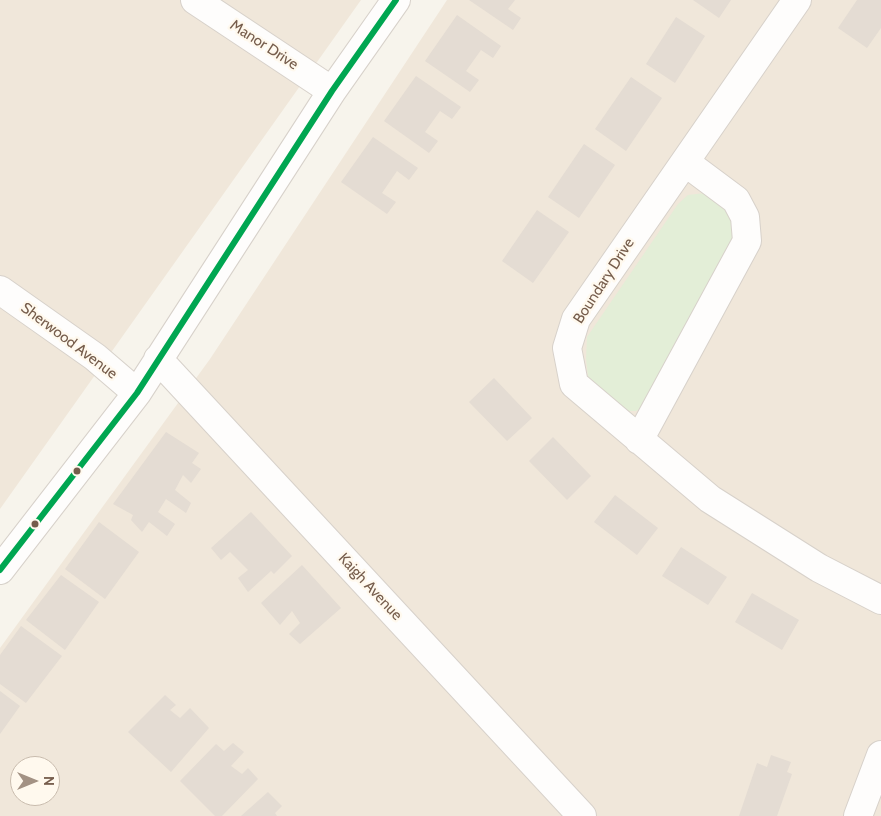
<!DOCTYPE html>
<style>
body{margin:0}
#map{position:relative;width:881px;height:816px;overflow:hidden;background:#f7f4ec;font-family:Cabin,sans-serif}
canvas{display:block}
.north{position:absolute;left:10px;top:756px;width:50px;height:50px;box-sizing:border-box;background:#fff9ee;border:1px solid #c8bbad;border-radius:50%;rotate:90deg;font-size:14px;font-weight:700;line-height:20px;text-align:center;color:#765d4c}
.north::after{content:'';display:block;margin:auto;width:18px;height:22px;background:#a39284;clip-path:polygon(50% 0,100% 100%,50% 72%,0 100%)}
</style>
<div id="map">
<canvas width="881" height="816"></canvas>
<div class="north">N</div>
</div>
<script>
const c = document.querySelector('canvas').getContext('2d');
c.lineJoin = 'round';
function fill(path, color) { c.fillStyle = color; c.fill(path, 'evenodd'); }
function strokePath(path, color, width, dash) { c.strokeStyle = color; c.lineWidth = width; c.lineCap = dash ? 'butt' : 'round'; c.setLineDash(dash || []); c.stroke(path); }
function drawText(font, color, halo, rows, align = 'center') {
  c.font = font + ' Cabin,sans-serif'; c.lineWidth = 4.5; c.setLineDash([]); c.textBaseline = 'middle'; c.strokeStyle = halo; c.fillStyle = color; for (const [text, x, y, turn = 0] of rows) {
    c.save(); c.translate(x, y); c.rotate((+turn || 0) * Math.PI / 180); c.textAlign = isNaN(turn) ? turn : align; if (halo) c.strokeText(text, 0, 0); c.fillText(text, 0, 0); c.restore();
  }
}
const residential = new Path2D(`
 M0,0H361L0,509Z
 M447,0H881V816H0V648L210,359ZM20,766H50V796H20Z`);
const green = new Path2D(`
 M705,193L732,211L737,235L648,404L636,411H623L596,392L588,377L586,359L587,337L678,204L688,195Z`);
const building = new Path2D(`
 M469,0H515L508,9L521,18L513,30Z
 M693,0H731L719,18Z
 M857,0H881V28L867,48L838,28Z
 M457,15L501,46L493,58L481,50L466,71L479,80L470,92L425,61Z
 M676,17L705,36L675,83L646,64Z
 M416,76L461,107L452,119L440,111L425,132L438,141L429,153L384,121Z
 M631,77L662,98L626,151L595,129Z
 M373,137L418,168L409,180L397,171L382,193L396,202L387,214L341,182Z
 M584,144L615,165L579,218L548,197Z
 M537,210L569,232L533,283L502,261Z
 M494,378L532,418L507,441L469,402Z
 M166,432L199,453L192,463L201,469L191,483L183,475L175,490L191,503L186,513L166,499L158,512L175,524L167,536L149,522L142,532L131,520L133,515L113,504Z
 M553,437L591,476L567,500L529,461Z
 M615,495L658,528L637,555L594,522Z
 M251,512L292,556L274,574L271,571L248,592L238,578L248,570L230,552L221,560L211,548Z
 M99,522L139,552L105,599L65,569Z
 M681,547L727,577L708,605L662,576Z
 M302,565L341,608L300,644L289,634L300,623L292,611L280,625L261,603Z
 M61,575L99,602L65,650L26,620Z
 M752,593L799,620L782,650L735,622Z
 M21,626L62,656L26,703L0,684V655Z
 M0,691L20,706L0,734Z
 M165,695L176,705L170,710L180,718L190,708L209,728L171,772L128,732Z
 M233,743L244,752L231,766L242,774L248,768L258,779L222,816H215L180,781L216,744L224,751Z
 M771,755L791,762L787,772L792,774L777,816H739L757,763L767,767Z
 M268,792L282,806L275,813L277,816H241Z`);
const street = new Path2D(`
 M195,0L332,91
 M797,0L576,319L567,348L574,384L710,499L819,568L881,600
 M0,290L95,357L137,393
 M158,359L582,816
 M639,440L747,241L745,217L736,200L685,162
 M0,570L137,393L332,91L396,0
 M858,816L881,755`);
const bus1 = new Path2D(`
 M0,570L137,393L332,91L396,0`);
const markers = [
 [77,471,4.5,"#765d4c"],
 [35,524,4.5,"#765d4c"]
];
const streetNames = [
 ["Manor Drive",264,45,33],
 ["Boundary Drive",604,281,-57],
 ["Sherwood Avenue",69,341,37],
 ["Kaigh Avenue",370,587,47]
];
fill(residential, '#f0e7da');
fill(green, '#e3eed7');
fill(building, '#e4dcd3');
strokePath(street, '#d7d1ca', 30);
strokePath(street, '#fefdfc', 28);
strokePath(bus1, '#00a651', 6);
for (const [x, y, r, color] of markers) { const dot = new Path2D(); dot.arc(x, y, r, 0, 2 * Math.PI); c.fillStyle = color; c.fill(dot); strokePath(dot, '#fff9ee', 2); }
drawText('15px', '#765d4c', '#fff9ee', streetNames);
</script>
